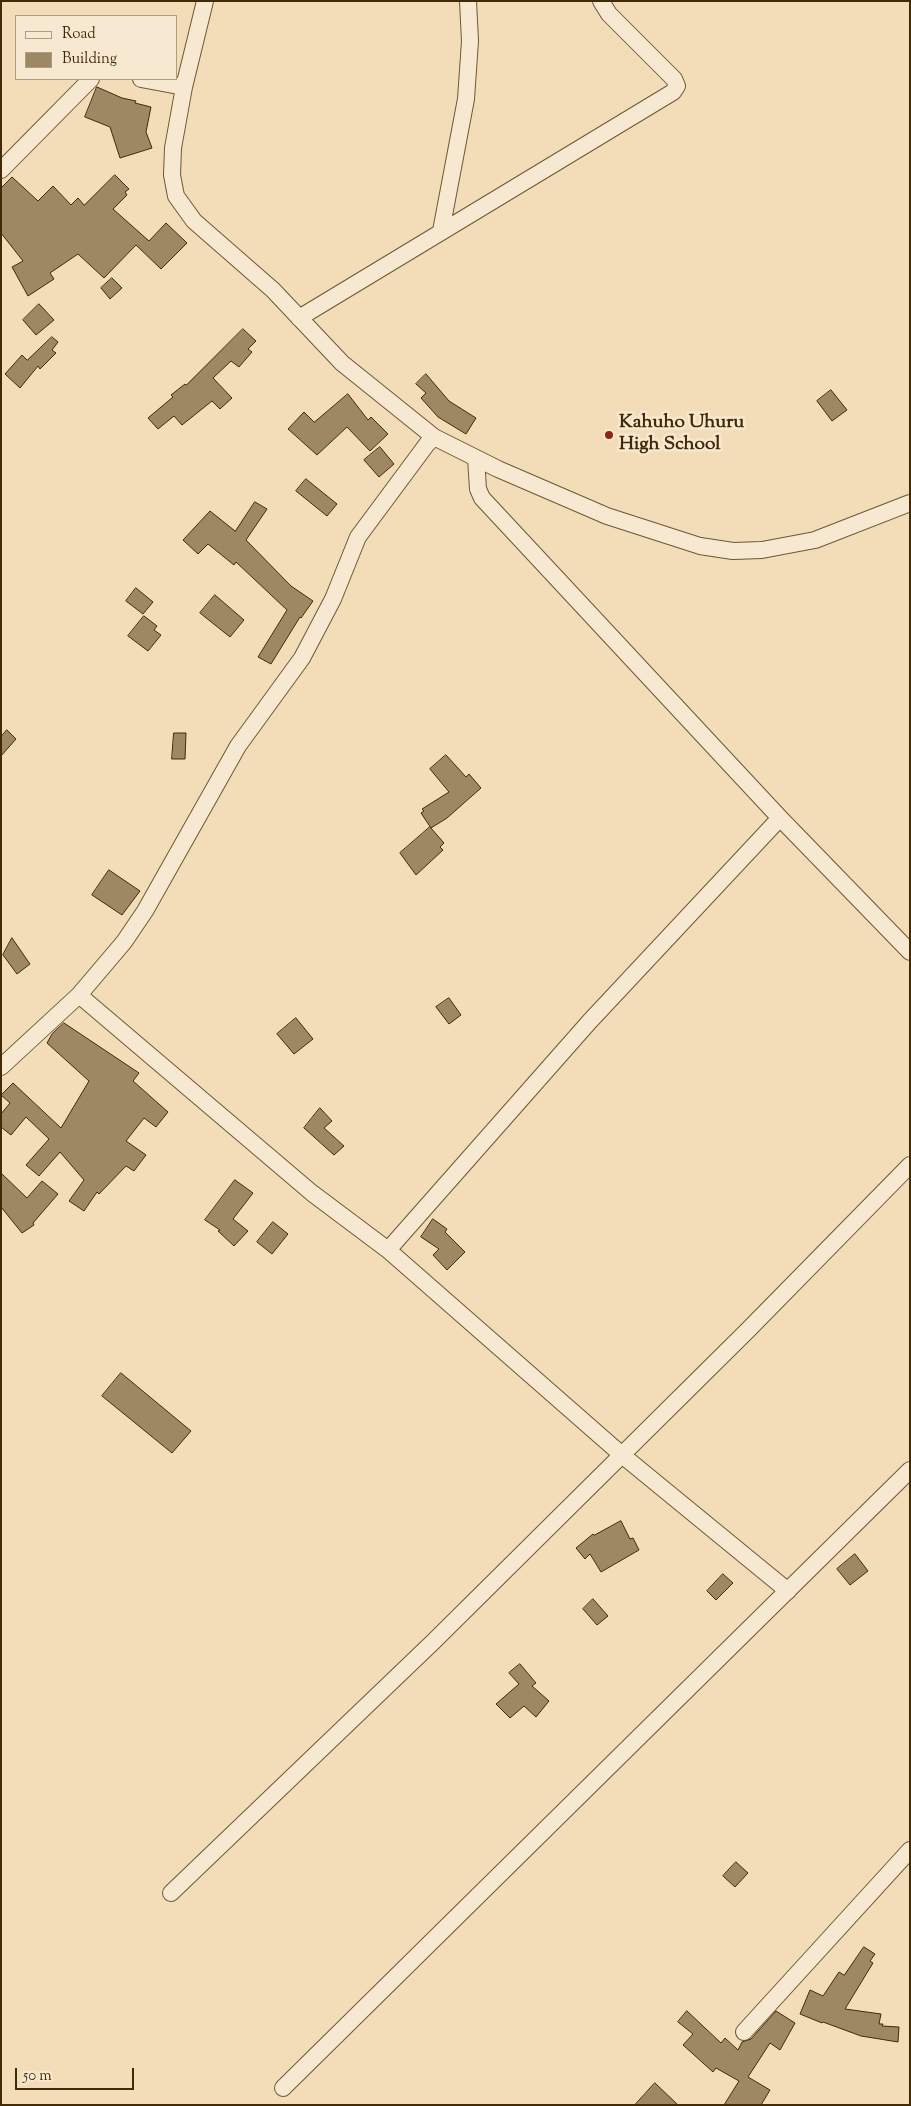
<!DOCTYPE html>
<style>
body{margin:0}
#map{position:relative;width:911px;height:2106px;overflow:hidden;background:#f2ddb8;font-family:"Sorts Mill Goudy",serif}
canvas{display:block}
.frame{position:absolute;inset:0;border:2px solid #422a07;pointer-events:none}
.legend{position:absolute;left:15px;top:15px;width:162px;height:65px;box-sizing:border-box;background:#f7e9d1;border:1px solid #af9d80;margin:0;padding:6px 9px;list-style:none;font-size:15px;color:#422a07}
.legend li{display:flex;align-items:center;gap:10px;height:25px}
.legend b{width:25px;border:1px solid #af9d80}
.scale{position:absolute;left:15px;top:2068px;width:119px;height:22px;box-sizing:border-box;border:2px solid #422a07;border-top:0;padding-left:6px;font-size:15px;line-height:18px;white-space:nowrap;color:#422a07;-webkit-text-stroke:4px #f7e9d1;paint-order:stroke}
</style>
<div id="map">
<canvas width="911" height="2106"></canvas>
<div class="frame"></div>
<ul class="legend">
<li><b style="height:6px;background:#f7e9d1"></b>Road</li>
<li><b style="height:14px;background:#9e8763"></b>Building</li>
</ul>
<div class="scale">50 m</div>
</div>
<script>
const c = document.querySelector('canvas').getContext('2d');
c.lineJoin = 'round';
function fill(path, color) { c.fillStyle = color; c.fill(path, 'evenodd'); }
function strokePath(path, color, width, dash) { c.strokeStyle = color; c.lineWidth = width; c.lineCap = dash ? 'butt' : 'round'; c.setLineDash(dash || []); c.stroke(path); }
function drawText(font, color, halo, rows, align = 'center') {
  c.font = font + ' "Sorts Mill Goudy",serif'; c.lineWidth = 5; c.setLineDash([]); c.textBaseline = 'middle'; c.strokeStyle = halo; c.fillStyle = color; for (const [text, x, y, turn = 0] of rows) {
    c.save(); c.translate(x, y); c.rotate((+turn || 0) * Math.PI / 180); c.textAlign = isNaN(turn) ? turn : align; if (halo) c.strokeText(text, 0, 0); c.fillText(text, 0, 0); c.restore();
  }
}
const building = new Path2D(`
 M97,87L122,98L136,101L135,103L151,107L146,132L152,148L120,158L110,127L85,117Z
 M115,175L129,189L125,192L127,195L113,209L149,241L166,223L187,243L161,269L136,245L104,278L78,254L50,273L54,279L28,296L12,267L23,261L1,233V188L12,177L38,201L53,186L71,205L78,198L84,205Z
 M112,278L122,288L110,299L101,288Z
 M39,304L54,320L36,335L23,320Z
 M243,329L256,341L248,349L252,352L239,367L231,361L213,378L232,398L220,409L212,401L182,425L174,416L158,429L148,418L173,397L171,395L185,384L186,385Z
 M52,337L58,342L52,350L56,353L40,369L38,366L20,388L5,374L22,355L27,360Z
 M426,374L449,401L476,418L466,434L438,417L421,398L426,393L416,384Z
 M831,390L847,410L832,421L817,401Z
 M348,394L368,420L371,417L388,434L370,451L347,427L317,455L288,429L304,412L314,422Z
 M380,447L394,464L379,477L364,460Z
 M306,479L337,504L327,516L296,491Z
 M255,502L267,509L246,540L291,586L313,601L301,618L300,617L271,664L258,657L287,610L236,562L234,565L208,544L198,554L183,540L210,511L235,531Z
 M136,588L153,602L143,614L126,601Z
 M215,595L244,620L230,637L200,613Z
 M144,616L157,626L154,630L161,635L148,651L128,636Z
 M7,730L16,739L1,756V737Z
 M174,733H186L185,759H172Z
 M446,755L466,777L469,774L481,788L447,818L431,828L421,813L424,811L422,809L449,792L430,769Z
 M430,827L444,843L440,847L443,850L416,875L400,853Z
 M109,870L140,891L122,915L92,895Z
 M12,938L30,964L17,974L3,955Z
 M449,998L461,1015L449,1024L436,1007Z
 M296,1018L313,1039L294,1054L277,1034Z
 M64,1023L139,1073L133,1081L168,1112L156,1127L144,1118L126,1141L146,1155L134,1171L126,1166L99,1194L97,1192L84,1211L69,1201L84,1180L60,1152L39,1176L26,1165L49,1139L26,1117L11,1135L1,1127V1114L10,1103L1,1095L13,1083L61,1128L89,1081L47,1043L52,1034Z
 M320,1108L332,1121L324,1128L344,1146L334,1155L304,1128Z
 M1,1173L27,1198L42,1181L58,1194L33,1223L34,1225L22,1233L1,1207Z
 M235,1180L253,1193L233,1219L248,1231L234,1246L218,1231L220,1230L205,1220Z
 M433,1219L447,1229L445,1232L465,1252L447,1270L433,1255L439,1249L421,1237Z
 M273,1222L288,1234L272,1254L257,1242Z
 M121,1373L191,1431L172,1453L102,1396Z
 M621,1521L630,1539L633,1538L639,1550L601,1572L590,1554L585,1559L576,1548L593,1534L594,1535Z
 M855,1554L868,1571L850,1585L837,1569Z
 M723,1574L733,1583L716,1600L707,1591Z
 M593,1599L608,1616L597,1625L583,1609Z
 M520,1664L536,1683L532,1686L549,1701L536,1717L524,1706L510,1718L496,1704L519,1684L509,1673Z
 M736,1862L748,1873L735,1887L723,1876Z
 M864,1947L875,1954L870,1961L873,1963L845,2009L881,2014L879,2024H883L882,2026L899,2027L898,2042L861,2036L823,2022L822,2023L800,2014L810,1990L823,1996L839,1972L844,1975Z
 M687,2011L721,2043L725,2038L738,2050L742,2042L751,2039L776,2011L795,2023L780,2050L770,2043L748,2077L770,2090L761,2105H724L739,2081L716,2068L713,2072L683,2045L693,2034L678,2022Z
 M655,2083L678,2105H635Z`);
const street = new Path2D(`
 M205,1L184,87L173,148L172,175L176,196L194,221L273,290L342,363L434,437L498,469L607,516L700,546L733,551L762,550L815,540L910,503
 M141,79L184,87
 M1,170L91,79
 M441,231L466,99L470,41L468,1
 M299,318L673,92L677,86L674,79L609,14L601,1
 M476,458L478,489L482,498L780,818L910,952
 M79,995L312,1193L388,1250L622,1455L788,1591
 M1,1067L79,995L124,942L145,911L238,746L302,658L333,599L358,537L427,444L434,437
 M388,1250L590,1021L780,818
 M171,1893L433,1642L748,1330L910,1165
 M744,2032L910,1850
 M283,2088L910,1470`);
const markers = [
 [609,435,5,"#8f2418"]
];
const poiNames = [
 ["Kahuho Uhuru",619,424],
 ["High School",619,446]
];
fill(building, '#9e8763');
strokePath(building, '#422a07', 1);
strokePath(street, '#6e5733', 18);
strokePath(street, '#f7e9d1', 16);
for (const [x, y, r, color] of markers) { const dot = new Path2D(); dot.arc(x, y, r, 0, 2 * Math.PI); c.fillStyle = color; c.fill(dot); strokePath(dot, '#f7e9d1', 2); }
drawText('bold 19px', '#422a07', '#f7e9d1', poiNames, 'left');
</script>
